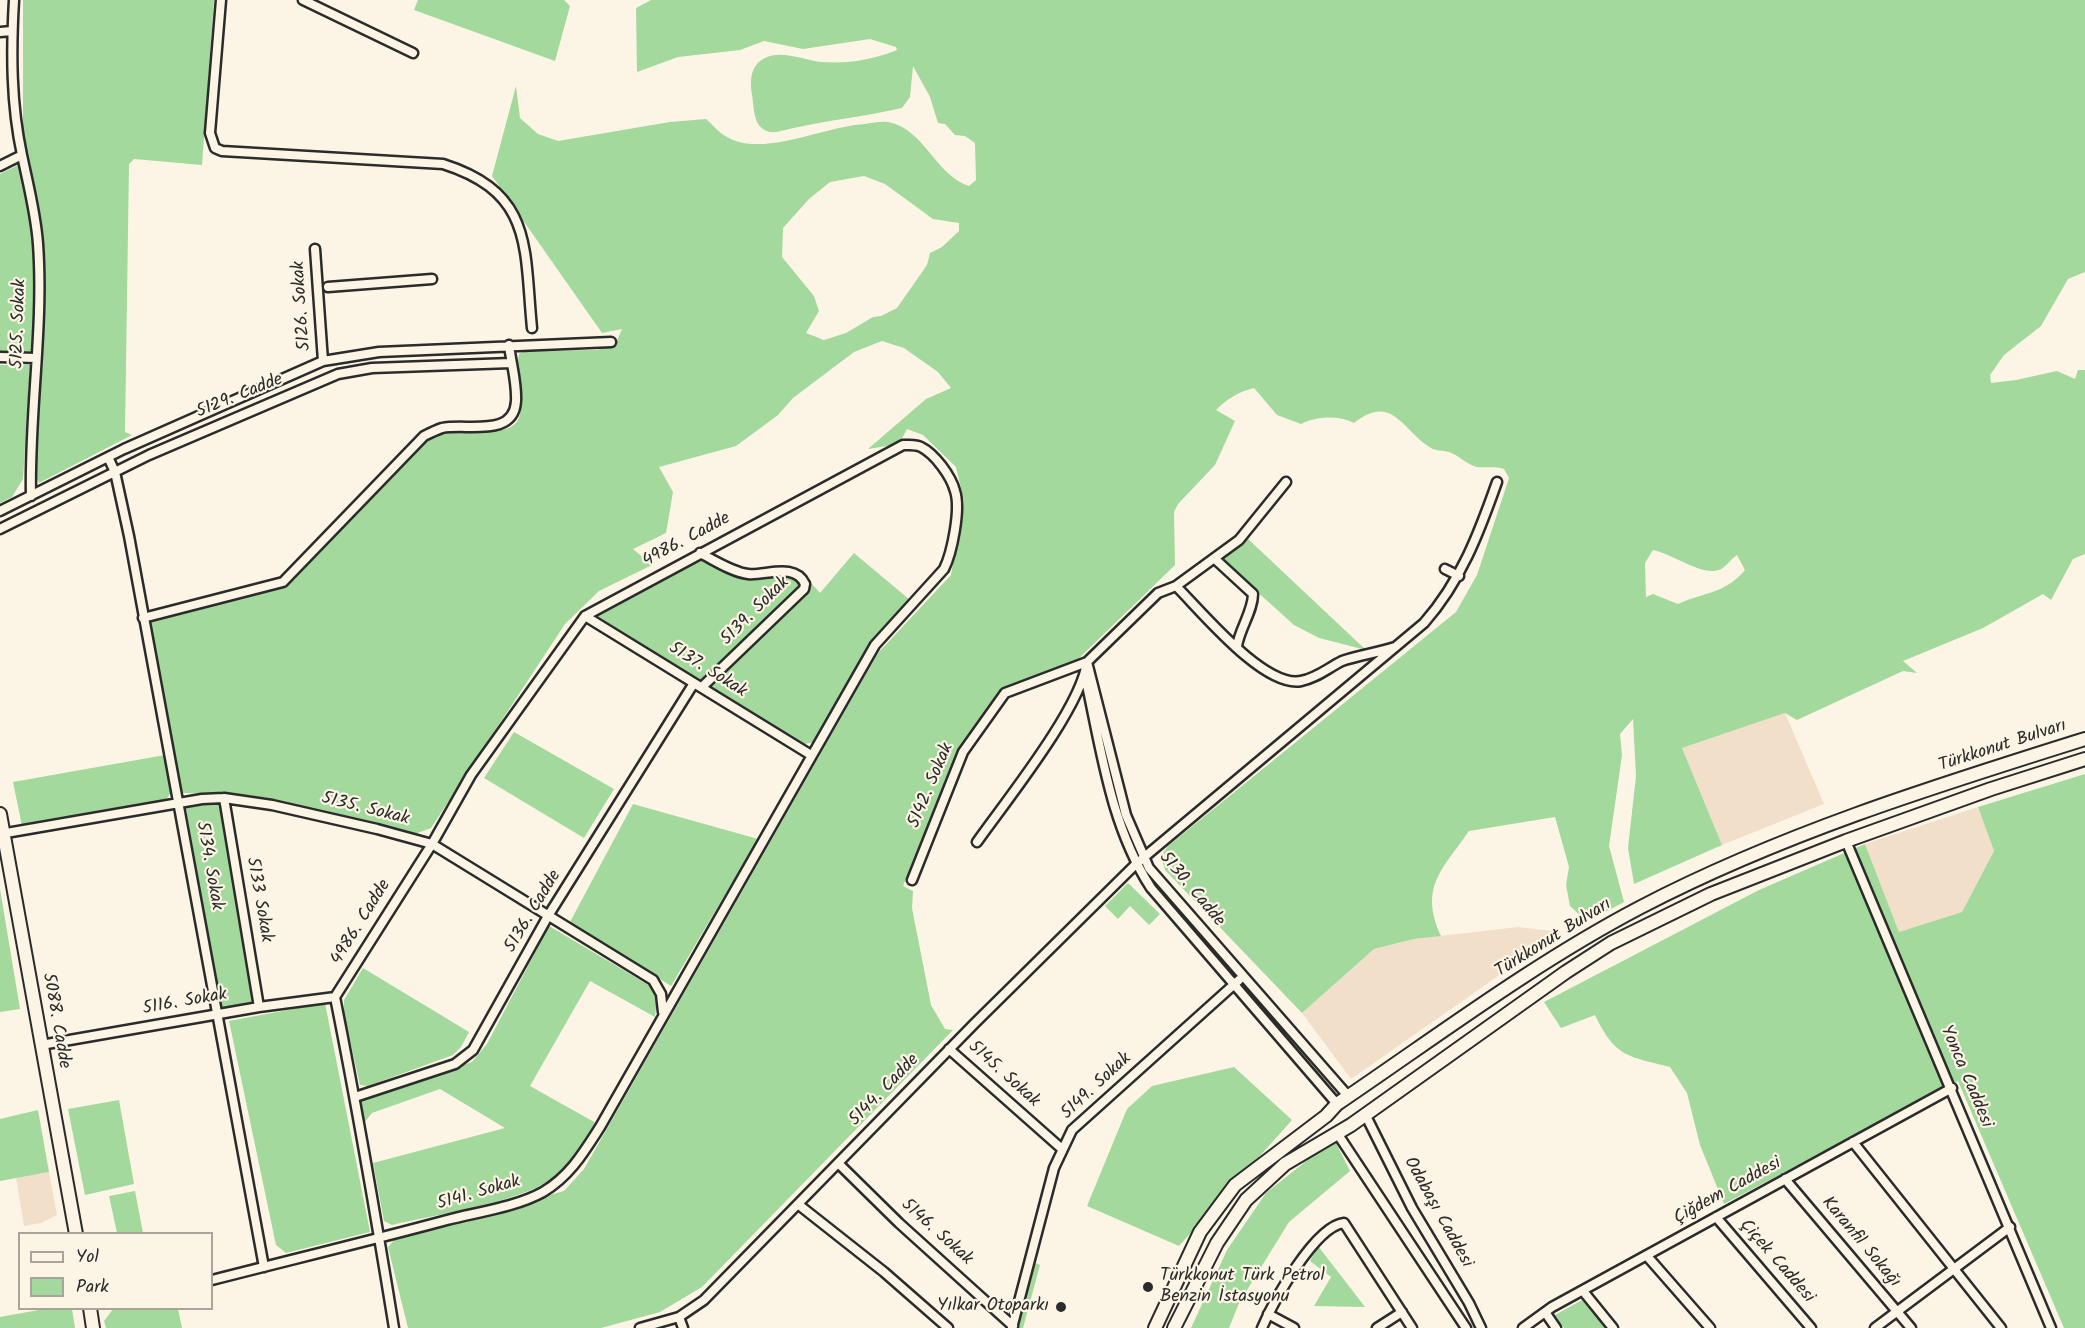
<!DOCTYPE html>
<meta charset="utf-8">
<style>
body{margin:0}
#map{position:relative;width:2085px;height:1328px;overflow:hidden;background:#fcf5e5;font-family:Kalam,sans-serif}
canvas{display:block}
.legend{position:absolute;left:18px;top:1232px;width:195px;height:78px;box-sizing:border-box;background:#fcf5e5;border:2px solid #a8a49b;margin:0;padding:8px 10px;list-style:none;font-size:18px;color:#2b2b2b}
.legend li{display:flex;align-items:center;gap:12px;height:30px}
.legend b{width:30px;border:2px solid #a8a49b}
</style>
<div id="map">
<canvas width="2085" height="1328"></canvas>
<ul class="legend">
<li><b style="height:8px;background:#fcf5e5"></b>Yol</li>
<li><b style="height:16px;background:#a3d99c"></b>Park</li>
</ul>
</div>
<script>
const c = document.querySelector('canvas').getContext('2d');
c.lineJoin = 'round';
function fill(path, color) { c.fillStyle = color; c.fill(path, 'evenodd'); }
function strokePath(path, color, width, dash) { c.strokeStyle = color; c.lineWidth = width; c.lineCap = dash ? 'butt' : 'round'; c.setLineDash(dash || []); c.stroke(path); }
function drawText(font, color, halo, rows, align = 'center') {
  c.font = font + ' Kalam,sans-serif'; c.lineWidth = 4.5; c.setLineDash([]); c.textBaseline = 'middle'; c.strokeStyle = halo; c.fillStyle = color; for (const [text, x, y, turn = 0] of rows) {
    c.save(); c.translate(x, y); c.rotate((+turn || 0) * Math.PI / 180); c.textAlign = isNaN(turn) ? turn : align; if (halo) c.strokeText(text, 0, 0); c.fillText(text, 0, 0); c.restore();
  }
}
const built = new Path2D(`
 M1785,713L1824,804L1722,845L1682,748Z
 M1978,807L1994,851L1962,912L1899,932L1865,844Z
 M1518,927L1561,932L1351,1079L1302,1013L1374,949L1414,939Z
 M49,1172L57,1215L41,1223L24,1226L16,1178Z`);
const green = new Path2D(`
 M23,0H214L202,165L134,159L129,164L125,432L132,435L39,483L33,469L44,270L42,238L23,127Z
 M418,0H564L570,6L555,61L414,10Z
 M651,0H2085V272L2068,279L2041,326L2004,355L1990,375L1991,383L2016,380L2057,371L2075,379L2078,370H2085V554L2073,559L2051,600L2043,594L1983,628L1903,661L1917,673L1903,671L1797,720L1785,713L1682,748L1722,845L1634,884L1628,848L1636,776L1633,719L1620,734L1622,755L1609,846L1624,902L1594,918H1583L1570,906L1566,885L1569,867L1555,817L1469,831C1442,870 1419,887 1441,936L1414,939L1374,949L1302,1013L1165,870L1161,856L1168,846L1456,612L1477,575L1509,478L1504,469C1494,466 1487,468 1477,467C1468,465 1458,455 1449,452C1443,450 1435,451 1431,448C1403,432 1393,392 1354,423C1339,415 1316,416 1301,424L1277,415L1254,388C1238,392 1227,399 1216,410L1235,421L1215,465L1178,504L1174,512L1175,565L1073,664L1001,691L959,750L903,886L913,891L912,908L931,1005L945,1029L953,1030L702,1287L660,1312L601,1328H408L388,1247L396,1238L564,1191L584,1169L878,653L951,575L964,501L956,467L923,435L907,429L899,444L868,449L926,399L951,388L938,372L904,348L882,341L854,352L793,398L778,415L736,446L659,467L673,492L666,533L633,549L652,565L599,591L565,624L431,828L415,834L226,794L182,793L149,623L279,588L294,580L420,442C427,439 436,432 445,430C462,425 515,443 520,414C523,394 514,373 519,354L524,351L597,350L616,343L622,329L602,333L492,176L516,86L520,118L538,134L558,141L670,122L706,119C713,125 719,133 727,137C762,158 825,126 865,124C872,123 881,121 888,122C925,129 935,175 969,186L976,180L975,143L965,136L955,135L945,124L938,123L930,97L913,66L910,97L902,108C864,117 827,120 789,129C781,131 771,135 763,129C753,122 754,106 752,95C750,81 750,67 763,59C780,49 803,60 821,62C848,64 872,60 897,50L896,47L870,39L803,49L764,41L740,50L678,57L637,72L636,8ZM864,176L885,184L933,219L959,223V231L942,247L930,253L927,265L897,308L881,316L873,317L846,333L824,340L806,333L819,311L814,296L782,257L783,228L809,199L830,182ZM1653,550C1673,554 1701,576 1719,570C1726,567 1731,559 1737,555L1745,570C1725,594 1704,592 1678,604L1653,594L1646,597L1645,563Z
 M20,164L34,231L33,351H0V174Z
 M0,365H30L23,479L12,497L0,503Z
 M1247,538L1366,650L1319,638L1294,625L1222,560Z
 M854,553L910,600L866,651L815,742L804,744L711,688L812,584L820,593Z
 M699,557L739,577L770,576L798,580L799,587L701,682L596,615Z
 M514,732L614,789L584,838L484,778Z
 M165,755L172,790L166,800L22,826L13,782Z
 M2085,774V1328H2064L1958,1081L1724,1204L1700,1145L1687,1093L1670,1067C1627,1056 1615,1057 1595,1015L1561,1028L1544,1002L1759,890L1865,844L1899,932L1962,912L1994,851L1978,807Z
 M220,802L254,1002L221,1008L186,808Z
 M633,804L758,839L671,986L570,922Z
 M1128,883L1160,914L1149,925L1130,906L1118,919L1105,906Z
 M0,889L20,1009L0,1012Z
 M549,926L652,987L657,1000L655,1017L590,981L530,1086L596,1123C583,1143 570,1166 550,1180C517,1203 433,1215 392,1225L384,1221L373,1163L505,1128L440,1089L372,1113L364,1123L360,1103L364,1099L472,1062L487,1044Z
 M363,968L469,1032L461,1047L453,1055L368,1086L360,1085L344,1013V1000Z
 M325,1003L370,1232L286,1253L276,1245L229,1021Z
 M1234,1067L1292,1120L1179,1246L1087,1206L1127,1109L1152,1086Z
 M119,1100L134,1184L85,1195L68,1109Z
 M38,1110L49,1172L0,1181V1119Z
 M1334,1139L1350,1171L1289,1222L1239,1303L1229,1328H1191L1227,1250L1266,1193Z
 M135,1191L143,1233H117L109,1196Z
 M1318,1246L1365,1307L1314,1306L1331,1277L1310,1261Z
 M1035,1263L1040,1265L1023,1328H1017Z
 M1582,1300L1606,1328H1564L1555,1315Z
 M50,1308L72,1309L75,1328H0V1317Z
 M113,1309H178L182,1328H106L104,1321Z`);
const street = new Path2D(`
 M221,0L210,133L215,148L222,151L443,164C534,193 524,248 532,328
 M303,0L413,53
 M0,32L12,31
 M22,155C28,184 36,214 38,244C44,328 29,412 31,496
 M0,166L22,155C11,104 11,52 14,0
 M315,249L323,361
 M328,287L432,279
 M0,357L36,358
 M108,457L115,472L129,536L264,1267
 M0,511L124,449L323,361L379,352L611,342
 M0,529L149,455L338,374L372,368L511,363
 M700,553C714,560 732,572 748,574C765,576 795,562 805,584L804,589L702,687
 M1215,559L1253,594C1253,611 1240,628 1237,646
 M1445,569L1459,576
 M1176,586C1202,612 1264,688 1301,681C1317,678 1328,668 1342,661C1355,656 1380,652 1395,647
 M585,616L811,755
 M143,618L283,582L424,436C430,433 436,430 442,428C467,423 514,438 516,401C517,382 511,363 509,345
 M1085,676C1101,748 1110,825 1151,888L1337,1104
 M224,798L259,1007
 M0,834L202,799L224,798L272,805L377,829L432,844L653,980L661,994L663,1012
 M1846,841L2051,1328
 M977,842C1006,801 1081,708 1087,662L1158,593L1176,586L1239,540L1286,482
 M912,880L963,752L1005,693L1087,662L1126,815L1149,868L1349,1097
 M41,1045L259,1007L335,997
 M949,1049L1062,1149
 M355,1097L455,1064L473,1050L548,916L694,683
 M1365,1114L1412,1208L1469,1303L1481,1328
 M1337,1133L1466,1328
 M1853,1142L2001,1328
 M838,1163L899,1223L1013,1326
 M1785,1179L1911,1328
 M799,1205L884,1272L948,1328
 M1716,1217L1811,1328
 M1647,1256L1710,1328
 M212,1280C290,1260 369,1241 447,1220C478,1212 516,1207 543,1192C570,1176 584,1152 600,1127L875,645L944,569C952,553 961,509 955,491C951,476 935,454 921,447C916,444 909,445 903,445L585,616L471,775L432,844L335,997C357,1107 376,1217 394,1328
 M1583,1291L1613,1328
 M1545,1312L1556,1328
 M1268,1314L1294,1328
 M679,1317L683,1328
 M640,1328L679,1317L704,1300L975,1023L1136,864L1424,623C1461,581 1479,533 1497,482
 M1012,1328L1054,1168L1072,1130L1239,980
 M1262,1328C1273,1302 1315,1226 1344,1223L1412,1328
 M1377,1328L1402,1312
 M1523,1328L1552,1307L1952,1088
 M1875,1328L2010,1227`);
const secondary = new Path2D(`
 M0,814L76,1234
 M90,1308L93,1328
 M1155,1328L1200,1232L1235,1185L1326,1116L1337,1104C1436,1037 1534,963 1641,907C1781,834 1935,786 2085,739
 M1174,1328L1217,1243L1246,1200L1285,1164L1351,1125L1566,972L1611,943L1711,894L1846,841L1991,789L2085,759`);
const markers = [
 [1148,1287,6,"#2b2b2b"],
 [1061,1307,6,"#2b2b2b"]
];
const streetNames = [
 ["5126. Sokak",303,306,-94],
 ["5125. Sokak",20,324,-88],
 ["5129. Cadde",240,397,-22],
 ["4986. Cadde",687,541,-28],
 ["5139. Sokak",756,612,-45],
 ["5137. Sokak",707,671,32],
 ["Türkkonut Bulvarı",2003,747,-18],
 ["5142. Sokak",932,786,-67],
 ["5135. Sokak",365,810,14],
 ["5134. Sokak",208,866,80],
 ["5130. Cadde",1191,890,50],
 ["5133 Sokak",258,900,80],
 ["5136. Cadde",534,912,-59],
 ["4986. Cadde",362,923,-58],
 ["Türkkonut Bulvarı",1554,939,-32],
 ["5116. Sokak",185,1003,-10],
 ["5088. Cadde",55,1021,80],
 ["5145. Sokak",1003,1075,42],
 ["Yonca Caddesi",1965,1077,67],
 ["5149. Sokak",1097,1087,-43],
 ["5144. Cadde",885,1091,-46],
 ["Çiğdem Caddesi",1728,1192,-29],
 ["5141. Sokak",479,1194,-16],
 ["Odabaşı Caddesi",1437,1213,61],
 ["5146. Sokak",936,1233,42],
 ["Karanfil Sokağı",1860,1243,50],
 ["Çiçek Caddesi",1776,1262,49]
];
const poiNames = [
 ["Türkkonut Türk Petrol",1160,1277],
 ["Benzin İstasyonu",1160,1298],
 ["Yılkar Otoparkı",1049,1307,"right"]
];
fill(built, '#f2dfca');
fill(green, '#a3d99c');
strokePath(street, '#2b2b2b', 13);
strokePath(secondary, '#2b2b2b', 16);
strokePath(street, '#fcf5e5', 8);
strokePath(secondary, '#fcf5e5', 12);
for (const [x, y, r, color] of markers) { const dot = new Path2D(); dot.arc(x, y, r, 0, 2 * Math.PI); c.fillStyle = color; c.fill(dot); strokePath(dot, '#fcf5e5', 2); }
drawText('18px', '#2b2b2b', '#fcf5e5', streetNames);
drawText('18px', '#2b2b2b', '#fcf5e5', poiNames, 'left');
</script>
